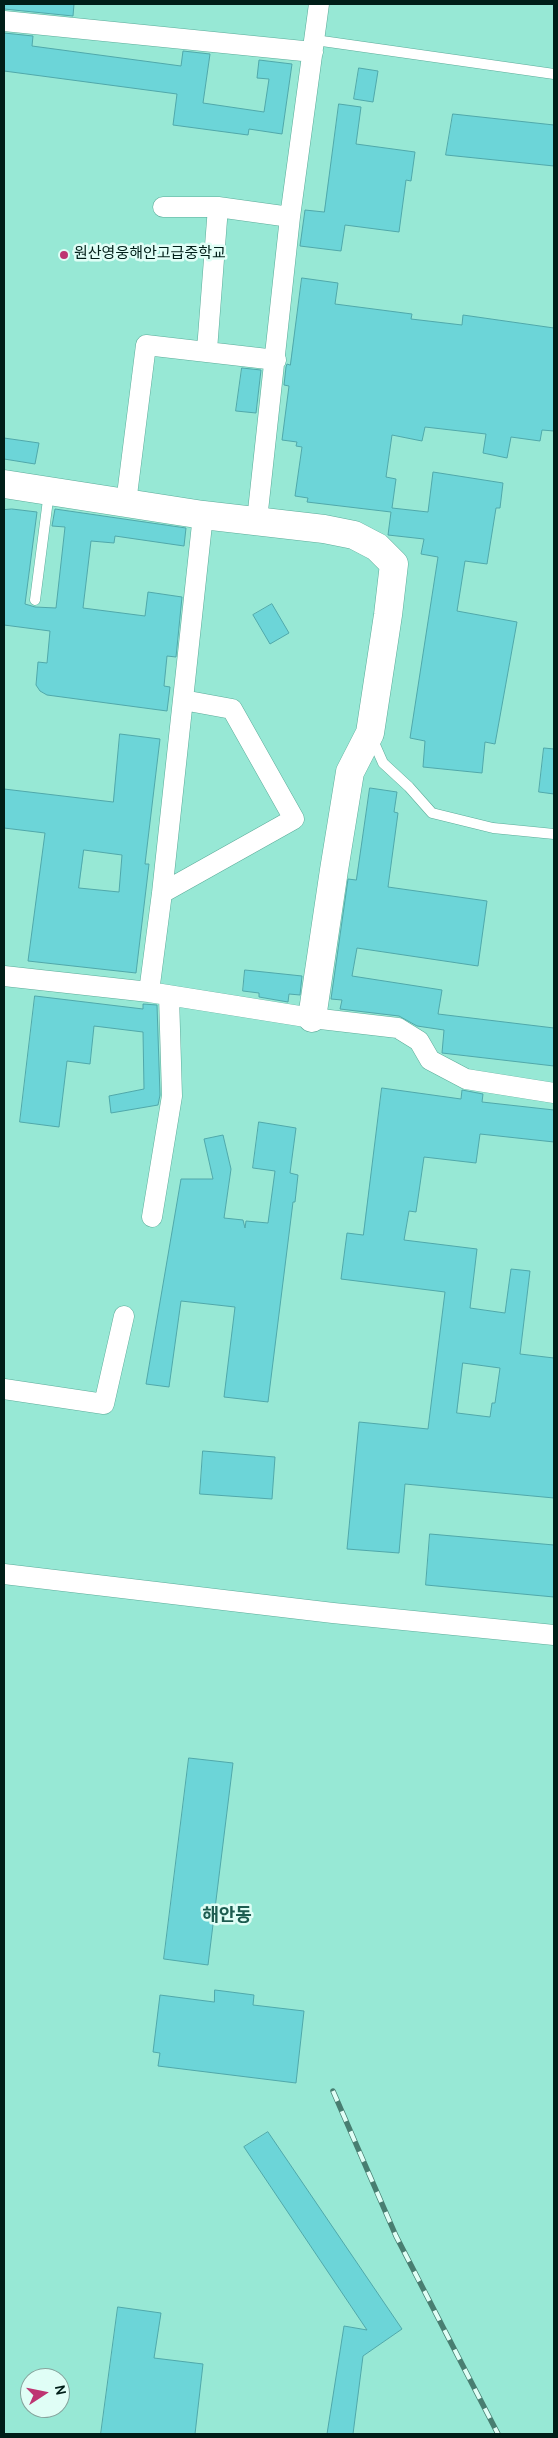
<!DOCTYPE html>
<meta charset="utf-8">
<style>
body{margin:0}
#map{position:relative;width:558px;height:2438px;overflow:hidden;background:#97e8d5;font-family:Overpass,sans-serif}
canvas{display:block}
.frame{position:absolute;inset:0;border:5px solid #001e18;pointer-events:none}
.north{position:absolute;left:20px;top:2368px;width:50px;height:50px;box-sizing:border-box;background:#e0fef6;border:1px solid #86a49d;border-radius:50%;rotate:79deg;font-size:14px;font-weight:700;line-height:20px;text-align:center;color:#001e18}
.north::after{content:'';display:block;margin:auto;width:18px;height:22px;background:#be3572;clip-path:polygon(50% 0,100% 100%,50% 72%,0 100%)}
</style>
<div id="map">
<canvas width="558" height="2438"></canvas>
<div class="frame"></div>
<div class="north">N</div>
</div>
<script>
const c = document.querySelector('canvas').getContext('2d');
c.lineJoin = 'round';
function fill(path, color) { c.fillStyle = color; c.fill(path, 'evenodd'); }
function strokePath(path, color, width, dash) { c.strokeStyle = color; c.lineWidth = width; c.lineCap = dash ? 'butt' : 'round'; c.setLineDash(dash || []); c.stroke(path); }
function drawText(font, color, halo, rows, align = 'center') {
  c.font = font + ' Overpass,"Noto Sans KR",sans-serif'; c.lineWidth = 5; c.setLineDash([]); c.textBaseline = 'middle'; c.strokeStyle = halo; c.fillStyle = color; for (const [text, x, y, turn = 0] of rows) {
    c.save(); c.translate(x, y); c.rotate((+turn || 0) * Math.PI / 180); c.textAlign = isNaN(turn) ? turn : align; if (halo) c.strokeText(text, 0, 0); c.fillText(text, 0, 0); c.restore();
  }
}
const building = new Path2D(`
 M4,4H74L73,16L4,9Z
 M4,33L33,36L32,46L181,66L183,51L210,54L203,103L264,112L269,79L257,78L259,60L292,64L282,134L249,129L248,135L173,125L177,94L4,71Z
 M359,68L378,71L373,102L354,99Z
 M339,104L361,107L356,144L415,152L411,181L406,180L399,232L345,225L341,251L300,246L305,210L324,212Z
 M453,114L554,125V166L446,155Z
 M302,278L338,283L335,304L412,314L411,319L462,325L463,315L554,328V431L542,430L540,441L511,437L507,458L483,453L486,434L425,427L422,441L392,435L386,477L396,479L392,508L428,512L433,472L503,483L500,508H496L487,564L465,561L457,611L517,622L495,744L485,742L482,773L423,767L425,741L410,738L438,557L421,554L424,539L388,535L391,512L307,502L308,498L295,496L302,447L296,446L297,442L282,440L289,386L284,385L286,367L287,364L290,365Z
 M242,368L261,370L256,413L236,411Z
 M4,438L39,443L35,464L4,459Z
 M12,509L37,512L25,604L35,607L56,608L65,527L52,526L55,509L186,528L184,546L115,536L114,543L91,541L83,608L145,616L148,592L182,597L176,657L167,656L164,686L170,687L167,711L47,695L40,691L36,685L38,662L47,663L50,631L4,625V510Z
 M272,604L289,633L270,644L253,615Z
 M120,734L160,739L145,864H149L136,973L28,961L45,833L4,828V789L113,802ZM84,850L122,855L119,892L79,888Z
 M544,748L554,749V794L539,792Z
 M370,788L397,792L394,812L398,813L388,887L487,901L478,966L357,948L352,976L442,990L438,1014L554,1028V1066L442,1053L444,1030L417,1026L399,1016L340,1009L342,1000L331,999L348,879L356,880Z
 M245,970L302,976L300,995L289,994L288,1002L259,997V993L243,991Z
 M35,996L143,1009V1004L157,1005L160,1095L158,1105L111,1113L109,1096L144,1089L143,1032L94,1026L90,1064L67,1061L59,1127L20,1122Z
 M382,1088L461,1099L462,1090L483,1094L482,1102L554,1110V1142L480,1134L476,1163L424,1157L416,1212L409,1211L404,1240L477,1249L470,1308L505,1313L511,1269L530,1271L520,1354L554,1358V1498L405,1484L399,1553L347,1549L359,1422L428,1429L445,1292L341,1279L347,1233L363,1235ZM463,1363L500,1368L495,1403H492L490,1417L457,1413Z
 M259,1122L296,1128L290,1173L298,1175L295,1202H293L268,1402L224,1397L235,1307L181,1301L169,1387L146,1384L181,1179H213L204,1139L223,1135L231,1169L224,1218L243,1220L245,1228L246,1221L268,1223L275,1171L253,1168Z
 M203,1451L275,1457L272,1499L200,1494Z
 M430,1534L554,1545V1597L426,1585Z
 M189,1758L233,1763L208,1965L164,1959Z
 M215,1990L254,1995L253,2005L304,2011L296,2083L158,2066L160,2053L153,2052L160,1995L214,2002Z
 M268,2132L402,2329L363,2356L353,2434H327L344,2326L367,2330L244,2147Z
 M118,2307L161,2313L154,2358L203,2364L195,2434H101Z`);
const lane = new Path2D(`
 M315,40L554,74
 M35,600L49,492
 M372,738L383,763L409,787L432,813L493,828L554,834`);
const street = new Path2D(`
 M4,21L313,52
 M163,207H218L290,217
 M207,350L218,207
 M126,503L146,345L276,360
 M257,520L290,217L319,4
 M162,893L294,819L232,709L183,700
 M4,976L149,992L312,1018L398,1028L419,1041L430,1060L466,1079L554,1093
 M149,992L162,893L203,515
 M152,1217L172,1096L169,996
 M4,1389L104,1404L124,1316
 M4,1574L333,1613L554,1635`);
const secondary = new Path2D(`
 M4,484L203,515L324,529L354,535L377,547L394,564L388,615L370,733L350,772L334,870L312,1018`);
const rail = new Path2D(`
 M333,2091L396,2236L498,2434`);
const markers = [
 [64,255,5,"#be3572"]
];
const poiNames = [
 ["원산영웅해안고급중학교",74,255]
];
const quarterNames = [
 ["해안동",227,1917]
];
fill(building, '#6cd5d8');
strokePath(building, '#50a8aa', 1);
strokePath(lane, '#5cac9a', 11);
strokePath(street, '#5cac9a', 21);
strokePath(secondary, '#5cac9a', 29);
strokePath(lane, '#fff', 10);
strokePath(street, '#fff', 20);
strokePath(secondary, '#fff', 28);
strokePath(rail, '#487e71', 5.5);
strokePath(rail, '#e0fef6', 4, [11]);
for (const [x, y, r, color] of markers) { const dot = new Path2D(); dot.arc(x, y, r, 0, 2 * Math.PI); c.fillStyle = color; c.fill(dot); strokePath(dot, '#e0fef6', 2); }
drawText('15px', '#001e18', '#e0fef6', poiNames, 'left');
drawText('bold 18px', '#1d5c50', '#e0fef6', quarterNames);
</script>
